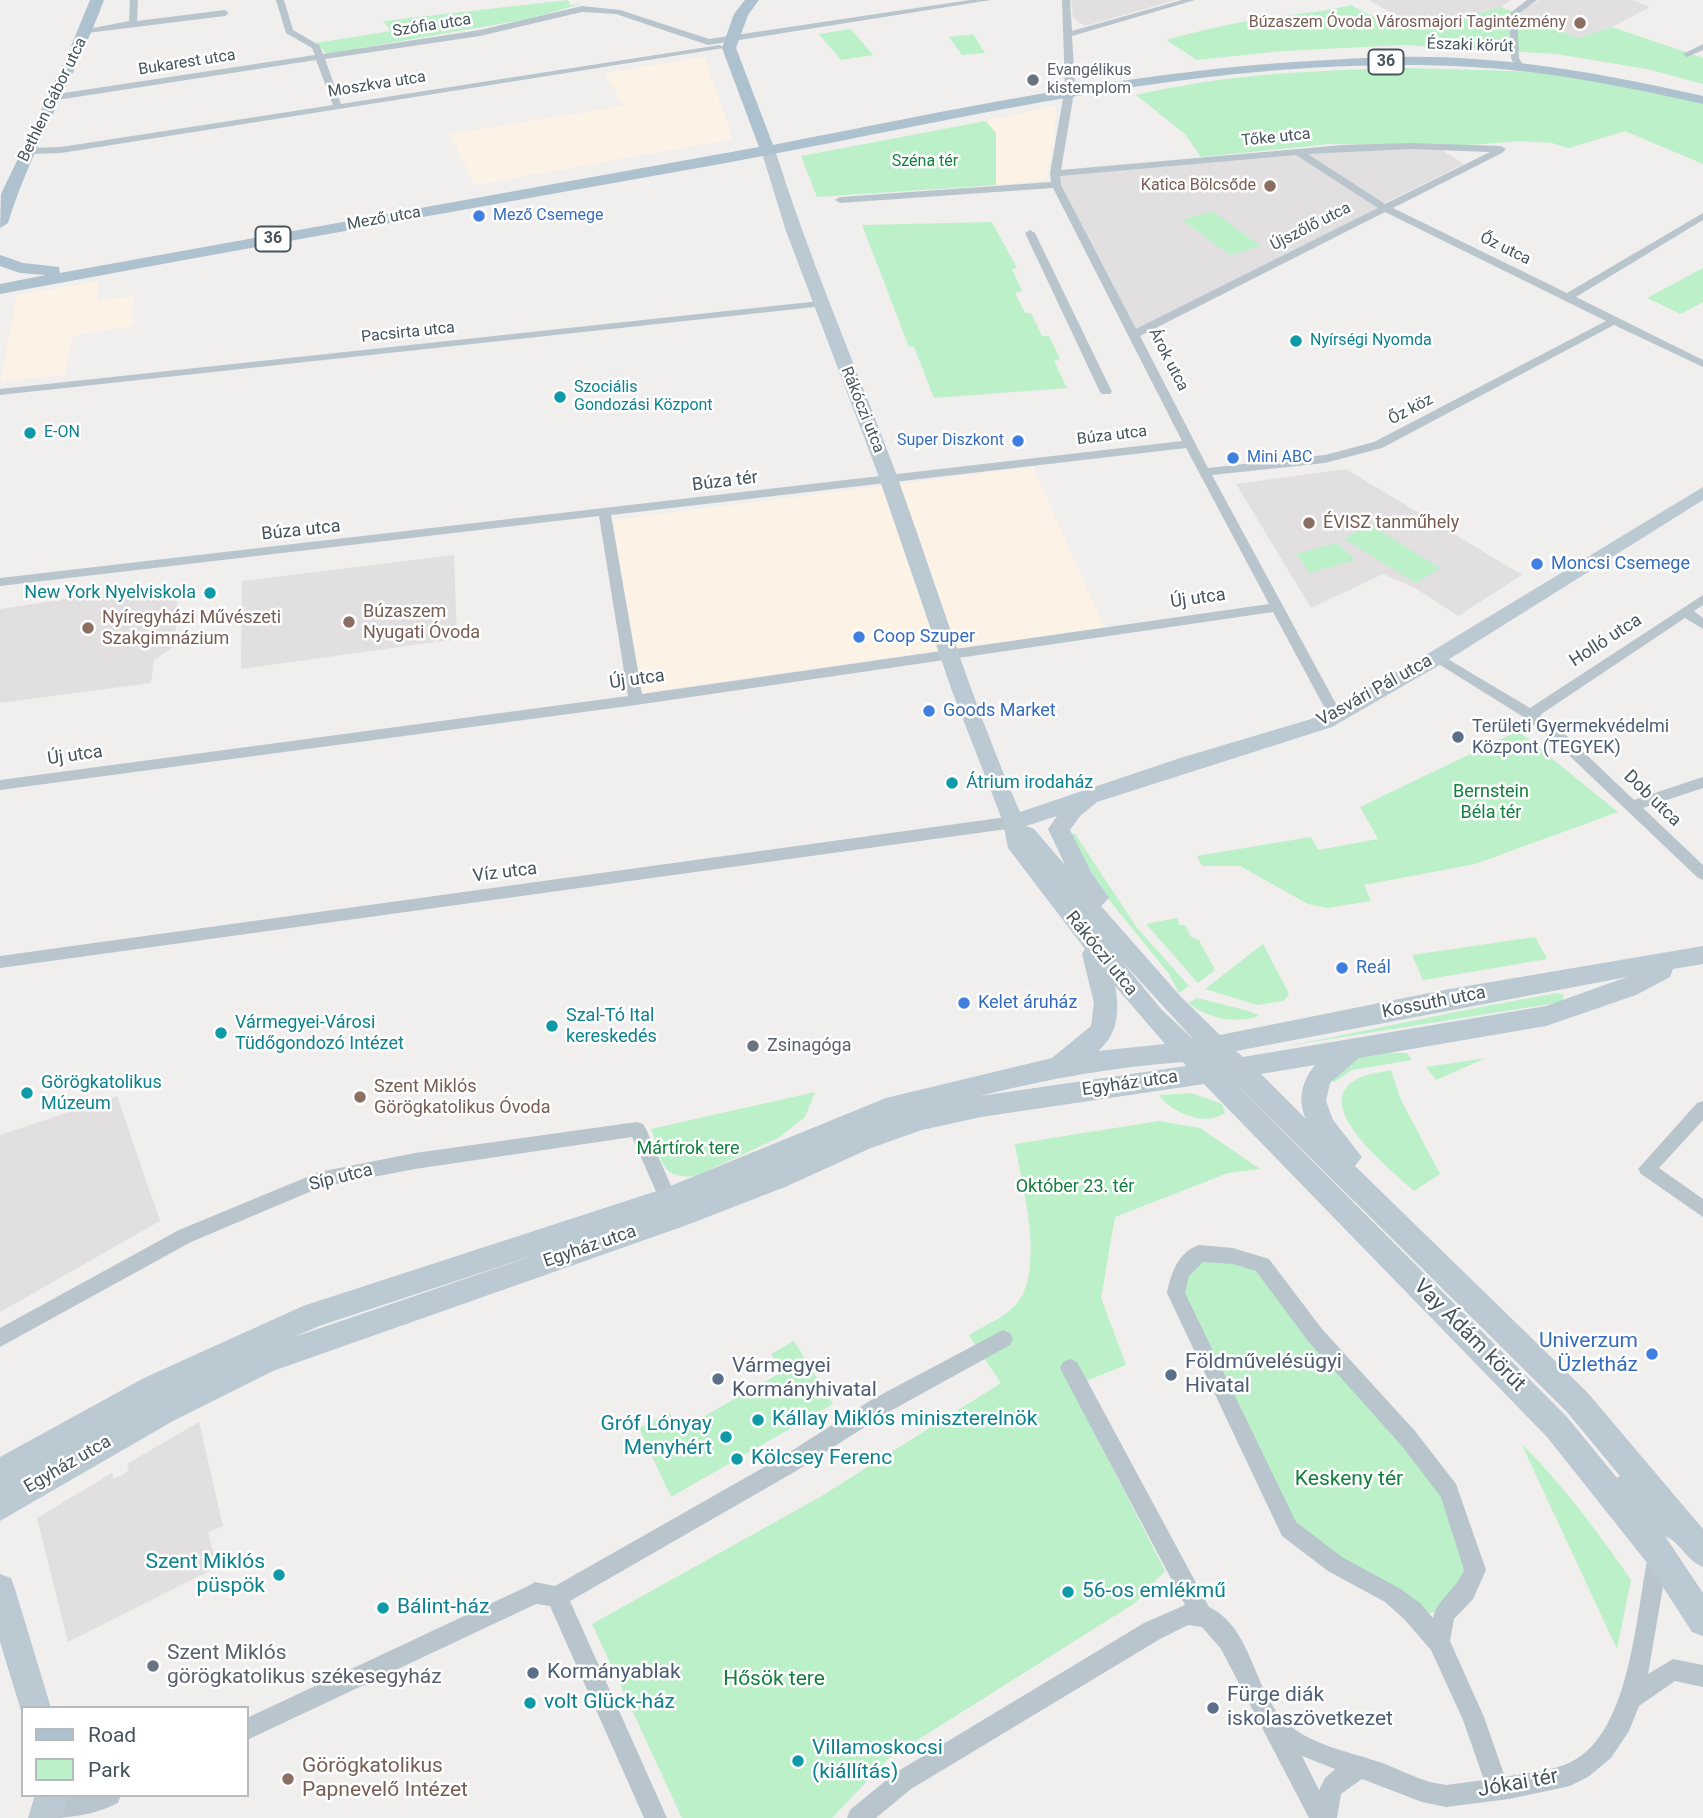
<!DOCTYPE html>
<meta charset="utf-8">
<style>
body{margin:0}
#map{position:relative;width:1703px;height:1818px;overflow:hidden;background:#f1eeee;font-family:Roboto,sans-serif}
canvas{display:block}
.legend{position:absolute;left:21px;top:1706px;width:228px;height:91px;box-sizing:border-box;background:#fff;border:2px solid #b5bbbe;margin:0;padding:9px 12px;list-style:none;font-size:21px;color:#46545c}
.legend li{display:flex;align-items:center;gap:14px;height:35px}
.legend b{width:35px;border:2px solid #b5bbbe}
</style>
<div id="map">
<canvas width="1703" height="1818"></canvas>
<ul class="legend">
<li><b style="height:9px;background:#adc1ce"></b>Road</li>
<li><b style="height:19px;background:#bbf0c9"></b>Park</li>
</ul>
</div>
<script>
const c = document.querySelector('canvas').getContext('2d');
c.lineJoin = 'round';
function fill(path, color) { c.fillStyle = color; c.fill(path, 'evenodd'); }
function strokePath(path, color, width, dash) { c.strokeStyle = color; c.lineWidth = width; c.lineCap = dash ? 'butt' : 'round'; c.setLineDash(dash || []); c.stroke(path); }
function drawText(font, color, halo, rows, align = 'center') {
  c.font = font + ' Roboto,sans-serif'; c.lineWidth = 5; c.setLineDash([]); c.textBaseline = 'middle'; c.strokeStyle = halo; c.fillStyle = color; for (const [text, x, y, turn = 0] of rows) {
    c.save(); c.translate(x, y); c.rotate((+turn || 0) * Math.PI / 180); c.textAlign = isNaN(turn) ? turn : align; if (halo) c.strokeText(text, 0, 0); c.fillText(text, 0, 0); c.restore();
  }
}
const commercial = new Path2D(`
 M704,57L733,139L475,185L450,134L624,106L605,73Z
 M1056,106L1054,141L1046,180L996,185V134L986,121Z
 M99,281L97,301L133,296L132,326L72,336L65,375L1,381L17,295Z
 M1033,467L1104,627L640,693L613,520Z`);
const education = new Path2D(`
 M1071,0H1176L1085,26L1073,18Z
 M1369,0H1511L1501,7L1426,28L1409,19L1404,20Z
 M1540,0H1632L1650,7L1612,27L1578,38L1518,15L1519,11Z
 M1346,149H1440L1464,164L1383,204L1306,153Z
 M1298,152L1383,207L1135,334L1055,173Z
 M1346,469L1522,575L1458,616L1415,588L1383,574L1311,608L1236,484Z
 M454,555L457,639L241,669L242,581Z
 M178,588L175,646L154,660L151,683L0,703V609L97,594L98,597Z
 M117,1096L160,1221L0,1312V1135Z
 M199,1422L223,1526L208,1532L217,1567L68,1642L37,1518L112,1473L114,1479L129,1471L127,1464Z`);
const green = new Path2D(`
 M568,0L570,5L581,4L528,19L327,54L316,43L391,31L383,21Z
 M1351,5C1370,15 1388,26 1408,19L1426,28L1501,7L1578,38L1612,27L1703,58V84L1647,69L1556,54L1404,45L1282,51L1197,60L1166,40C1203,30 1244,20 1282,16C1306,13 1328,11 1351,5Z
 M851,29L873,55L841,60L819,34Z
 M973,34L985,53L962,55L949,37Z
 M1409,68L1545,72L1599,78L1703,104V164L1625,131L1569,148L1552,143L1520,141L1456,146L1330,144L1201,157L1185,134L1136,95C1226,74 1317,70 1409,68Z
 M986,121L996,133V185L817,197L801,156Z
 M1212,211L1261,246L1230,255L1182,220Z
 M992,222L1017,268L1012,269L1022,291L1015,293L1025,313H1031L1042,336H1049L1060,359L1054,361L1067,388L934,398L914,347H909L862,225Z
 M1703,268V302L1681,314L1647,298Z
 M1369,524L1440,568L1416,583L1344,539Z
 M1337,543L1355,560L1310,573L1296,554Z
 M1518,731L1618,812L1475,864L1364,885L1371,901L1327,908L1308,904L1240,866H1202L1197,856L1311,837L1318,850L1378,839L1360,807Z
 M1069,834H1075L1138,929L1189,986L1179,993L1169,974L1101,890Z
 M1177,918L1180,925H1185L1191,937L1199,940L1215,970L1198,983L1146,924Z
 M1535,937L1547,959L1423,980L1412,955Z
 M1263,944L1289,994L1284,1001L1257,1005L1205,989Z
 M1558,993L1564,995L1562,1002L1286,1046C1378,1029 1467,1008 1558,993Z
 M1197,998L1249,1011L1259,1016C1233,1024 1209,1019 1188,1003Z
 M1366,1052L1407,1053L1412,1060L1352,1070L1335,1082L1328,1080Z
 M1486,1058L1436,1080L1426,1067Z
 M1391,1070L1401,1100L1440,1174L1414,1191C1393,1171 1305,1104 1359,1078C1368,1073 1381,1073 1391,1070Z
 M815,1092L805,1117L778,1138L696,1176C658,1180 662,1157 651,1129Z
 M1191,1093L1222,1104L1225,1113C1205,1127 1172,1113 1159,1095Z
 M1159,1121L1200,1128L1260,1169L1228,1173L1115,1217L1101,1298L1126,1365L1071,1387L1165,1571L1135,1603L889,1758L832,1818H682L592,1624L820,1497L1001,1383L969,1335C985,1325 1007,1317 1018,1302C1045,1267 1022,1185 1015,1144Z
 M1202,1256L1259,1269L1445,1493L1470,1568L1441,1610L1428,1614L1338,1561L1293,1526L1181,1293L1184,1274Z
 M794,1341L833,1404L671,1497L639,1428L669,1412L680,1430L782,1372L771,1354Z
 M1521,1443C1563,1485 1598,1532 1631,1580L1617,1649Z`);
const street = new Path2D(`
 M130,0H138L137,21L225,10L229,13L225,16L87,33L83,30L129,21Z
 M276,0H284L293,30L319,45L323,54L480,30L582,6L620,10L709,39L970,0H991L708,45L616,14L582,12L480,36L325,59L341,104L720,45L724,48L61,153L30,154L25,151L30,148L61,147L333,105L316,60L57,100L52,97L57,94L315,55L312,48L286,33Z
 M1062,0H1070L1072,31L1182,0H1195L1072,36L1075,87L1061,170L1343,145L1410,143L1501,146L1506,149L1502,153L1393,208L1567,293L1703,213V220L1576,297L1703,360V367L1614,325L1382,448L1325,463L1212,475L1342,715L1340,718H1330L1273,612L636,705L0,790V780L628,696L599,516L0,586V578L1182,441L1053,188L840,203L835,200L840,197L1051,182L1050,173L1065,87ZM1410,149L1490,152L1385,204L1308,154ZM1296,155L1378,208L1136,329L1061,185L1060,176ZM1385,212L1606,321L1374,442L1325,455L1208,468L1140,336ZM1186,448L1269,604L642,694L611,515Z
 M1527,0H1537L1517,15L1519,58L1523,65L1518,68L1515,67L1511,58L1509,14Z
 M1703,44V50L1687,57L1683,54Z
 M1030,230L1035,233L1112,392L1110,394H1102L1100,392L1025,233Z
 M820,301L824,302V306L0,395V389Z
 M1703,595V605L1694,611L1703,618V629L1685,618L1540,715L1567,736L1634,800L1703,777V788L1643,808L1703,865V880L1698,878L1557,744L1525,718L1429,658L1431,655H1441L1530,708Z
 M1014,816L1022,822L1014,828L0,968V956Z
 M1703,1101V1120L1659,1168L1703,1199V1217L1641,1174L1638,1169L1697,1103Z
 M637,1122L643,1124L646,1129L677,1199L674,1205L668,1207L662,1205L632,1137L415,1169L321,1187L191,1242L0,1347V1328L179,1230L319,1172L415,1153Z
 M1199,1245L1233,1248L1269,1259L1322,1329L1415,1431L1456,1484L1486,1570L1473,1599L1454,1619L1450,1641L1484,1717L1505,1777C1524,1773 1546,1772 1564,1765C1632,1741 1635,1612 1649,1552L1652,1545L1659,1542L1666,1545L1669,1552L1648,1674L1673,1659L1703,1665V1687L1675,1681L1639,1706L1629,1731L1611,1758L1588,1777L1570,1786L1509,1799L1446,1807L1422,1802L1362,1779L1341,1794L1337,1818H1309L1221,1649L1202,1627L1188,1625L1160,1639L911,1789L876,1818H847L850,1810L895,1773L1144,1623L1185,1605L1063,1374L1060,1368L1063,1362L1070,1359L1077,1362L1209,1607C1251,1627 1253,1686 1282,1718C1306,1745 1352,1752 1385,1764C1400,1770 1414,1777 1430,1782L1446,1785L1484,1780L1463,1720L1431,1650L1404,1619L1385,1602L1328,1571L1282,1536L1167,1293C1171,1273 1178,1252 1199,1245ZM1203,1262L1233,1264L1256,1271L1308,1341L1401,1445L1441,1497L1464,1570C1456,1590 1437,1599 1433,1618L1420,1603L1399,1588L1342,1557L1296,1522L1185,1293L1189,1276ZM1302,1756L1335,1769L1325,1778L1319,1790Z
 M1003,1330L1010,1333L1013,1339L1010,1345L885,1414L796,1471L570,1601L667,1818H644L550,1606L536,1604L247,1740V1718L528,1586L535,1582L555,1586L782,1457L871,1400Z
 M76,1795H121L118,1803C91,1816 70,1818 40,1818L38,1812L41,1804Z`);
const secondary = new Path2D(`
 M768,146L775,150C809,258 854,362 894,468C936,583 971,700 1020,812L1180,758L1318,717L1429,653L1703,487V500L1443,663L1332,727L1097,802L1080,816L1070,830L1091,872L1109,898L1101,906L1182,998L1220,1035L1444,990L1703,946V964L1673,969L1670,977L1636,995L1546,1026L1359,1058L1330,1083L1326,1101L1333,1120L1362,1157L1355,1166L1587,1392L1703,1529V1567C1686,1560 1681,1543 1665,1536L1703,1593V1636L1692,1632L1648,1564L1547,1437L1204,1084L981,1117L922,1130L871,1148L785,1187L687,1225L273,1371L173,1421L0,1521V1457L144,1378L303,1306L663,1189L886,1098L1052,1058L1091,1026L1094,1003L1082,954L1085,949L1008,848L1003,822L952,691L876,469L786,231L761,150ZM1057,816L1048,829L1065,865L1034,829L1026,826ZM1121,960L1195,1041L1161,1009ZM1627,977L1546,1006L1243,1057L1236,1051ZM1115,986L1165,1044L1098,1051C1118,1035 1120,1010 1115,986ZM1183,1062L1186,1066L980,1096C1047,1079 1114,1067 1183,1062ZM1315,1065C1302,1081 1297,1100 1306,1119L1261,1074ZM1231,1079L1567,1412L1620,1476L1617,1478L1567,1417ZM544,1252L294,1337L319,1326Z
 M0,1574L11,1578L15,1589L51,1708H23V1717L0,1642Z
 M35,1795H68L62,1818H28Z`);
const primary = new Path2D(`
 M90,0H104C76,76 32,145 8,223L0,228L1,194L67,56Z
 M745,0H759L748,15L736,48L773,145C946,111 1118,74 1294,62C1354,58 1414,54 1474,59C1552,64 1627,79 1703,96V104C1626,87 1551,71 1472,67C1220,53 972,118 726,163C484,206 242,249 0,294V284L46,275L20,273L0,266V255L23,263L59,267L60,273L759,147L722,48L734,14Z`);
const markers = [
 [1580,23,7,"#8d6e63"],
 [1033,80,7,"#6b7280"],
 [1270,186,7,"#8d6e63"],
 [479,216,7,"#3f7fe0"],
 [1296,341,7,"#0f9aa8"],
 [560,397,7,"#0f9aa8"],
 [30,433,7,"#0f9aa8"],
 [1018,441,7,"#3f7fe0"],
 [1233,458,7,"#3f7fe0"],
 [1309,523,7,"#8d6e63"],
 [1537,564,7,"#3f7fe0"],
 [210,593,7,"#0f9aa8"],
 [349,622,7,"#8d6e63"],
 [88,628,7,"#8d6e63"],
 [859,637,7,"#3f7fe0"],
 [929,711,7,"#3f7fe0"],
 [1458,737,7,"#5c6f8a"],
 [952,783,7,"#0f9aa8"],
 [1342,968,7,"#3f7fe0"],
 [964,1003,7,"#3f7fe0"],
 [552,1026,7,"#0f9aa8"],
 [221,1033,7,"#0f9aa8"],
 [753,1046,7,"#6b7280"],
 [27,1093,7,"#0f9aa8"],
 [360,1097,7,"#8d6e63"],
 [1652,1354,7,"#3f7fe0"],
 [1171,1375,7,"#5c6f8a"],
 [718,1379,7,"#5c6f8a"],
 [758,1420,7,"#0f9aa8"],
 [726,1437,7,"#0f9aa8"],
 [737,1459,7,"#0f9aa8"],
 [279,1575,7,"#0f9aa8"],
 [1068,1592,7,"#0f9aa8"],
 [383,1608,7,"#0f9aa8"],
 [153,1666,7,"#6b7280"],
 [533,1673,7,"#5c6f8a"],
 [530,1703,7,"#0f9aa8"],
 [1213,1708,7,"#5c6f8a"],
 [798,1761,7,"#0f9aa8"],
 [288,1779,7,"#8d6e63"]
];
const farEducationnames = [
 ["Búzaszem Óvoda Városmajori Tagintézmény",1566,23],
 ["Katica Bölcsőde",1256,186]
];
const farStreetnames = [
 ["Szófia utca",432,26,-9],
 ["Északi körút",1470,46,2],
 ["Bukarest utca",187,63,-9],
 ["Moszkva utca",377,85,-9],
 ["Bethlen Gábor utca",53,100,-64],
 ["Tőke utca",1276,138,-6],
 ["Mező utca",384,219,-10],
 ["Újszőlő utca",1311,227,-27],
 ["Őz utca",1505,249,26],
 ["Pacsirta utca",408,333,-6],
 ["Árok utca",1168,360,63],
 ["Rákóczi utca",862,410,68],
 ["Őz köz",1411,410,-28],
 ["Búza utca",1112,436,-7]
];
const shields = [
 [1386,62,35],
 [273,239,35]
];
const shieldNames = [
 ["36",1386,62],
 ["36",273,239]
];
const farWorshipnames = [
 ["Evangélikus",1047,71],
 ["kistemplom",1047,89]
];
const farParknames = [
 ["Széna tér",925,162]
];
const farShopnames = [
 ["Mező Csemege",493,216],
 ["Super Diszkont",1004,441,"right"],
 ["Mini ABC",1247,458]
];
const farCulturenames = [
 ["Nyírségi Nyomda",1310,341],
 ["Szociális",574,388],
 ["Gondozási Központ",574,406],
 ["E-ON",44,433]
];
const streetNames = [
 ["Búza tér",725,482,-7],
 ["Búza utca",301,531,-6],
 ["Új utca",1198,599,-8],
 ["Holló utca",1606,641,-33],
 ["Új utca",637,680,-8],
 ["Vasvári Pál utca",1375,691,-29],
 ["Új utca",75,756,-8],
 ["Dob utca",1652,799,44],
 ["Víz utca",505,873,-7],
 ["Rákóczi utca",1101,954,51],
 ["Kossuth utca",1434,1003,-11],
 ["Egyház utca",1130,1084,-8],
 ["Síp utca",341,1178,-14],
 ["Egyház utca",590,1247,-19],
 ["Egyház utca",68,1465,-30]
];
const educationNames = [
 ["ÉVISZ tanműhely",1323,523],
 ["Búzaszem",363,612],
 ["Nyugati Óvoda",363,633],
 ["Nyíregyházi Művészeti",102,618],
 ["Szakgimnázium",102,639],
 ["Szent Miklós",374,1087],
 ["Görögkatolikus Óvoda",374,1108]
];
const shopNames = [
 ["Moncsi Csemege",1551,564],
 ["Coop Szuper",873,637],
 ["Goods Market",943,711],
 ["Reál",1356,968],
 ["Kelet áruház",978,1003]
];
const cultureNames = [
 ["New York Nyelviskola",196,593,"right"],
 ["Átrium irodaház",966,783],
 ["Szal-Tó Ital",566,1016],
 ["kereskedés",566,1037],
 ["Vármegyei-Városi",235,1023],
 ["Tüdőgondozó Intézet",235,1044],
 ["Görögkatolikus",41,1083],
 ["Múzeum",41,1104]
];
const serviceNames = [
 ["Területi Gyermekvédelmi",1472,727],
 ["Központ (TEGYEK)",1472,748]
];
const parkNames = [
 ["Bernstein",1491,792],
 ["Béla tér",1491,813],
 ["Mártírok tere",688,1149],
 ["Október 23. tér",1075,1187]
];
const worshipNames = [
 ["Zsinagóga",767,1046]
];
const nearStreetnames = [
 ["Vay Ádám körút",1469,1336,45],
 ["Jókai tér",1518,1784,-10]
];
const nearShopnames = [
 ["Univerzum",1638,1342],
 ["Üzletház",1638,1366]
];
const nearServicenames = [
 ["Földművelésügyi",1185,1363],
 ["Hivatal",1185,1387],
 ["Vármegyei",732,1367],
 ["Kormányhivatal",732,1391],
 ["Kormányablak",547,1673],
 ["Fürge diák",1227,1696],
 ["iskolaszövetkezet",1227,1720]
];
const nearCulturenames = [
 ["Kállay Miklós miniszterelnök",772,1420],
 ["Gróf Lónyay",712,1425,"right"],
 ["Menyhért",712,1449,"right"],
 ["Kölcsey Ferenc",751,1459],
 ["Szent Miklós",265,1563,"right"],
 ["püspök",265,1587,"right"],
 ["56-os emlékmű",1082,1592],
 ["Bálint-ház",397,1608],
 ["volt Glück-ház",544,1703],
 ["Villamoskocsi",812,1749],
 ["(kiállítás)",812,1773]
];
const nearParknames = [
 ["Keskeny tér",1349,1480],
 ["Hősök tere",774,1680]
];
const nearWorshipnames = [
 ["Szent Miklós",167,1654],
 ["görögkatolikus székesegyház",167,1678]
];
const nearEducationnames = [
 ["Görögkatolikus",302,1767],
 ["Papnevelő Intézet",302,1791]
];
fill(commercial, '#fcf3e6');
fill(education, '#e2dfe0');
fill(green, '#bbf0c9');
fill(street, '#b9c5cc');
fill(secondary, '#bbc9d3');
fill(primary, '#adc1ce');
for (const [x, y, r, color] of markers) { const dot = new Path2D(); dot.arc(x, y, r, 0, 2 * Math.PI); c.fillStyle = color; c.fill(dot); strokePath(dot, '#fff', 2.5); }
drawText('16px', '#785e54', '#fff', farEducationnames, 'right');
drawText('16px', '#46545c', '#fff', farStreetnames);
for (const [x, y, w] of shields) { const box = new Path2D(); box.roundRect(x - w / 2, y - 12.5, w, 25, 5); c.fillStyle = '#fff'; c.fill(box); strokePath(box, '#46545c', 2); }
drawText('bold 16px', '#46545c', null, shieldNames);
drawText('16px', '#5b616d', '#fff', farWorshipnames, 'left');
drawText('16px', '#14803e', '#fff', farParknames);
drawText('16px', '#366cbe', '#fff', farShopnames, 'left');
drawText('16px', '#0d838f', '#fff', farCulturenames, 'left');
drawText('18px', '#46545c', '#fff', streetNames);
drawText('18px', '#785e54', '#fff', educationNames, 'left');
drawText('18px', '#366cbe', '#fff', shopNames, 'left');
drawText('18px', '#0d838f', '#fff', cultureNames, 'left');
drawText('18px', '#4e5e75', '#fff', serviceNames, 'left');
drawText('18px', '#14803e', '#fff', parkNames);
drawText('18px', '#5b616d', '#fff', worshipNames, 'left');
drawText('21px', '#46545c', '#fff', nearStreetnames);
drawText('21px', '#366cbe', '#fff', nearShopnames, 'right');
drawText('21px', '#4e5e75', '#fff', nearServicenames, 'left');
drawText('21px', '#0d838f', '#fff', nearCulturenames, 'left');
drawText('21px', '#14803e', '#fff', nearParknames);
drawText('21px', '#5b616d', '#fff', nearWorshipnames, 'left');
drawText('21px', '#785e54', '#fff', nearEducationnames, 'left');
</script>
